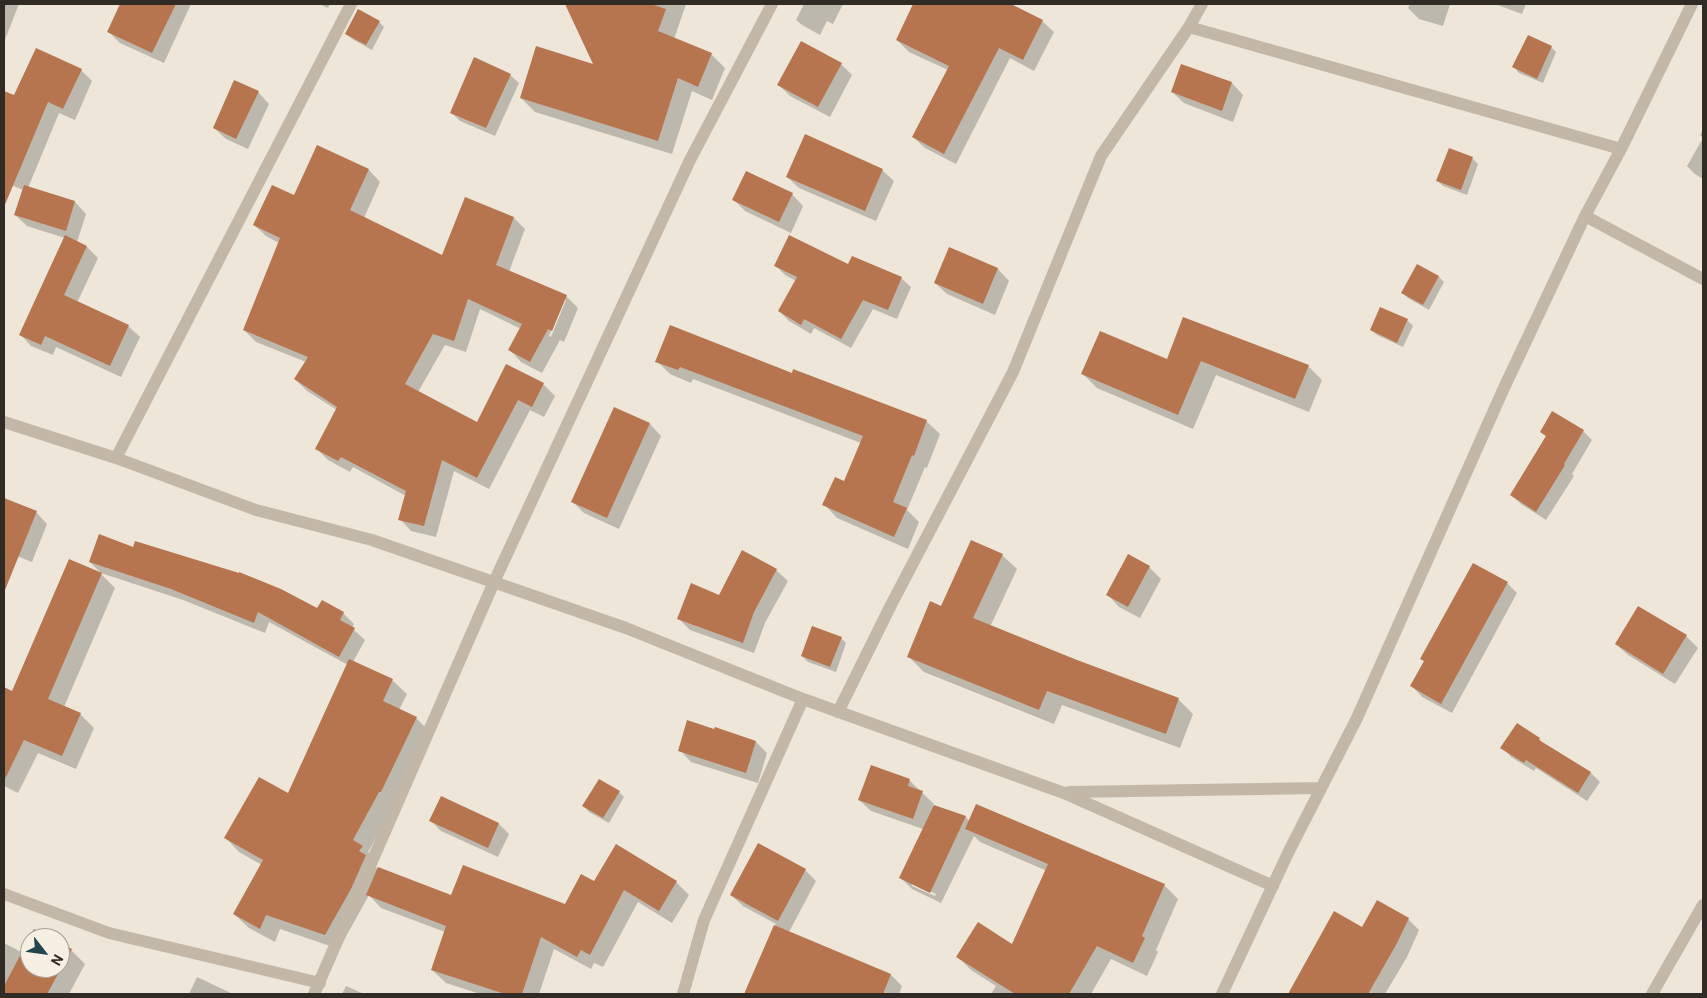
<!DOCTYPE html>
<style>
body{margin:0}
#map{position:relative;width:1707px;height:998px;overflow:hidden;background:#ede6d9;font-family:Roboto,sans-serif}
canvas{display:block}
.frame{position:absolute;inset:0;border:5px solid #312b26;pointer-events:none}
.north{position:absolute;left:20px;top:928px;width:50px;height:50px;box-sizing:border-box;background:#f6f0e4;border:1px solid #a7a198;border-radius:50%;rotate:120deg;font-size:14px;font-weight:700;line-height:20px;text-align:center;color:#312b26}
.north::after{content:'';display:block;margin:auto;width:18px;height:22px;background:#22444d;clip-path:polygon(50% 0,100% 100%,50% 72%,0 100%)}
</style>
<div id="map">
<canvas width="1707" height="998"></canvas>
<div class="frame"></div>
<div class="north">N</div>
</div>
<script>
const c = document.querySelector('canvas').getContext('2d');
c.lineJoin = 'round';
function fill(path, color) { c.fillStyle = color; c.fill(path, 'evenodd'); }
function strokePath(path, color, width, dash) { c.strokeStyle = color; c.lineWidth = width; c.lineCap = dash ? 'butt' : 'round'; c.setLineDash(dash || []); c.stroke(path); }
const shadow = new Path2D(`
 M4,4H19L4,42Z
 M121,4H191L164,63L120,43L108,31Z
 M319,4H330L328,8Z
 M570,4H686L674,39L711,54L725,68L712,100L692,91L672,154L535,112L521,98L596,66L570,11Z
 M804,4H843L833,24L827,21L820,35L802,25L796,20Z
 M915,4H1009L1042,21L1054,32L1034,71L1010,58L956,164L925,148L913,137L948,70L909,52L897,40Z
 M1410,4H1450L1443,26L1419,19L1408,8Z
 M1495,4H1526L1522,14Z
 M379,22L384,27L372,50L352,39L346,33Z
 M1551,47L1556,52L1543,83L1519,73L1514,67Z
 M36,49L81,70L92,81L75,120L59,113L28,188L75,202L86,214L77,242L87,247L98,258L77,303L128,326L140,337L121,377L56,347L53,355L31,346L20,334L65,238L27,226L15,215L23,190L4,182V120Z
 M841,64L852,75L830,117L790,96L779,85Z
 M1182,65L1232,83L1243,95L1233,122L1184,103L1172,92Z
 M510,75L519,83L495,136L460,121L451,112Z
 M258,92L269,104L248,149L226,139L214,128Z
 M1703,129V179L1695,174L1687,166L1703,138L1700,135Z
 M317,147L369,170L380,182L364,218L443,257L514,218L525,229L509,272L566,296L578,308L564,342L560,340L542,373L521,362L510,350L521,329L480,309L466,352L445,345L418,392L478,424L543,384L555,396L544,417L530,410L489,489L454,471L436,537L411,531L400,519L406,496L353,467L350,472L328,460L317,449L337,410L307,391L295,379L306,362L256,342L244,330L279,243L266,236L254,225L295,197ZM563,300H566L551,337L549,336Z
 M1450,150L1473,159L1478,164L1467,195L1443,186L1438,181Z
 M882,170L894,181L876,221L799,188L787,177Z
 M792,194L803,206L791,233L745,211L734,200Z
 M950,249L998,269L1009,281L995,315L947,294L935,283Z
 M776,266H849L901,278L911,287L897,319L873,309L851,348L814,328L811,334L789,321L779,311L796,281L785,275Z
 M1439,277L1444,282L1429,310L1408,298L1403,293Z
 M1183,318L1308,366L1322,380L1309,412L1216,375L1193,429L1097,388L1083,374L1168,361Z
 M1407,320L1413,326L1403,347L1377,335L1371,330Z
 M657,361L793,375L926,421L940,434L927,468L925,467L907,510L919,522L908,549L837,518L824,504L845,483L861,443L693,379L691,383L670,374Z
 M615,409L650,424L661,436L619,529L584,513L573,502Z
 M1583,431L1592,440L1572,474L1574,476L1546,520L1521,504L1511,495L1547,437L1541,432Z
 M4,499L36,512L47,524L32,562L4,551Z
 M134,549L318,610L343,613L354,624L352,628L365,640L353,662L392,680L407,694L399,710L416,718L430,732L394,805L368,852L376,861L374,865L379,870L452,897L566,905L594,882H676L689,895L672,923L638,902L603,967L594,963L591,969L554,949L539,994H480L446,983L432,970L445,932L381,908L369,895L339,949L280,929L275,942L249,928L234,914L262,865L239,852L225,837L289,795L348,665L269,622L265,633L183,600L101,573L90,562Z
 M1002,555L1017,569L990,627L1178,699L1193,714L1180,748L1062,705L1054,724L924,672L909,657L942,607Z
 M1149,567L1161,579L1140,618L1119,607L1108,595Z
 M776,570L788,581L765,623L754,653L690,630L679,619L720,596Z
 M101,574L115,588L64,707L80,714L94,728L76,769L38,753L18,793L4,786V689L13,693Z
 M1507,583L1517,593L1452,713L1422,697L1412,686L1425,662L1422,659Z
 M1686,636L1698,648L1675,684L1628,655L1616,644Z
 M841,638L846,643L836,672L808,662L802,656Z
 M1539,739L1545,745L1591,773L1600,782L1587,801L1536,768L1534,771L1511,757L1502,747Z
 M756,742L767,753L758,783L691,762L680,750Z
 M909,780L934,804L933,806L966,817L970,822L1164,885L1178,899L1156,950L1158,952L1147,976L1111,959L1091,994H991L996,986L971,970L957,956L1012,946L1047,871L980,842L974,836L941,903L912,889L900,877L923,829L871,811L859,800ZM912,883L936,894L935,896L912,886Z
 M619,792L624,797L609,823L589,812L584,806Z
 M431,821L499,824L509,834L498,857L441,831Z
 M805,870L816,881L789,932L891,975L902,986L899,994H839L774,967L762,955L776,924L743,906L731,895Z
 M1334,913L1363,929L1408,919L1419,930L1407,957L1385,994H1290Z
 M30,939V968H60V944L71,950L85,964L69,994H4V943L23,953Z
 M197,977L233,994H189Z
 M346,986L364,994H342Z`);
const building = new Path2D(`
 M120,4H176L152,53L107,32Z
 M565,4H651L666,9L658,31L712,53L698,87L678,78L658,141L520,98L536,46L593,64Z
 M913,4H1011L1043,20L1023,60L999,48L944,154L912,137L949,66L896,40Z
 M358,9L380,21L366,45L345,34Z
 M1528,35L1552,46L1537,79L1512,67Z
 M801,41L842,63L818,107L777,85Z
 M36,48L82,69L63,109L48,102L4,207V91L14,95Z
 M474,57L511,74L486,128L450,113Z
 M1181,64L1232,82L1222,111L1171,92Z
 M234,80L259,91L236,139L213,128Z
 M805,134L883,169L865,211L786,177Z
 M317,145L369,169L350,210L442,255L465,197L514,217L496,265L567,295L552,331L548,329L530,362L508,350L522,324L468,299L454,341L433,334L405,384L477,422L506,364L544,383L532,407L518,400L477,478L442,460L424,526L398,520L406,491L341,457L338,461L315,449L337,407L294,379L308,357L243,330L280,238L253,225L272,185L294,195Z
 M1449,148L1473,157L1461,190L1436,181Z
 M746,171L793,193L779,222L732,200Z
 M24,185L75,201L66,231L14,215Z
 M65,235L87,246L64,295L129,325L110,366L45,336L41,345L19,335Z
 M789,235L848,264L852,256L902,277L888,310L863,300L841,339L804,319L801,325L778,311L797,277L774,266Z
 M949,247L998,268L983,304L934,283Z
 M1417,264L1439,276L1423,305L1401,293Z
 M1380,307L1408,319L1397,343L1370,330Z
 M1183,317L1309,365L1295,399L1201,361L1178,415L1081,374L1100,331L1167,359Z
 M670,325L792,373L793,369L927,420L914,456L912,455L893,502L907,508L894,537L822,505L835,477L844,481L863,436L680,367L678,370L655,362Z
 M614,407L650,423L607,518L571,502Z
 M1552,411L1584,430L1564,464L1565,465L1536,512L1510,495L1546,436L1540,432Z
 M4,498L37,511L5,590L4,589Z
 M99,534L133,547L135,541L239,573V572L281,589L317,608L322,600L344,612L340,620L355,628L339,657L258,612L254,623L171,589L89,562Z
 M971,540L1003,554L973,618L1077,660L1179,698L1166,734L1047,691L1039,710L907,657L930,601L941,606Z
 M742,550L777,569L754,612L743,643L677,619L691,583L719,595Z
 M1128,554L1150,566L1128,607L1106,595Z
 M69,559L102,573L48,699L81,713L62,756L24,740L4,781V687L12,691Z
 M1473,563L1508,582L1441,704L1410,686L1424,661L1420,659Z
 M1638,606L1687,635L1663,674L1615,644Z
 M812,626L842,637L830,667L801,656Z
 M349,659L393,679L383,701L417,717L381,792H379L353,840L363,846L359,851L366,855L351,889L325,935L266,915L260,929L233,914L263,860L224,838L259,777L288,793Z
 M687,720L714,729L715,727L756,741L746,773L678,751Z
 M1517,723L1540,738L1539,740L1591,772L1578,793L1526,760L1524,763L1500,748Z
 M871,765L910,779L908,786L923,791L913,819L858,800Z
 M599,779L620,791L603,818L582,806Z
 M441,796L499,823L488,848L429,821Z
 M976,804L1165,884L1142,936L1145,938L1133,963L1097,946L1069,994H1015L956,957L978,922L1012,944L1048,864L965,829Z
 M934,805L966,816L930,893L899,878Z
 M758,843L806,869L778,921L730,895Z
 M616,844L677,881L659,911L624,890L590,955L581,950L577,957L541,937L522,994H505L431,970L446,926L366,895L378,867L451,895L463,865L565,904L581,874L594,881Z
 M1377,900L1409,918L1396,945L1368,994H1288L1334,911L1362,927Z
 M774,925L891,974L883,994H744Z
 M34,929L51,938H30V968H60V943L72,949L47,994H4V986Z`);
const minor = new Path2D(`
 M1189,27L1621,149
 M1585,216L1703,279
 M4,422L116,458L256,510L372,540L626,628L803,699L1064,793L1273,886
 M116,458L351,4
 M838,712L891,605L1013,372L1101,156L1189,27L1202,4
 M1069,792L1321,788
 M4,894L109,933L320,983
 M314,994L494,582L690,160L772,4
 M683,994L704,920L803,699
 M1222,994L1289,851L1357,718L1503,390L1585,216L1621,149L1692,4
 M1652,994L1703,905`);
fill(shadow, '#0003');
fill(building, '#b6754e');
strokePath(minor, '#c3b8a7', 12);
</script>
